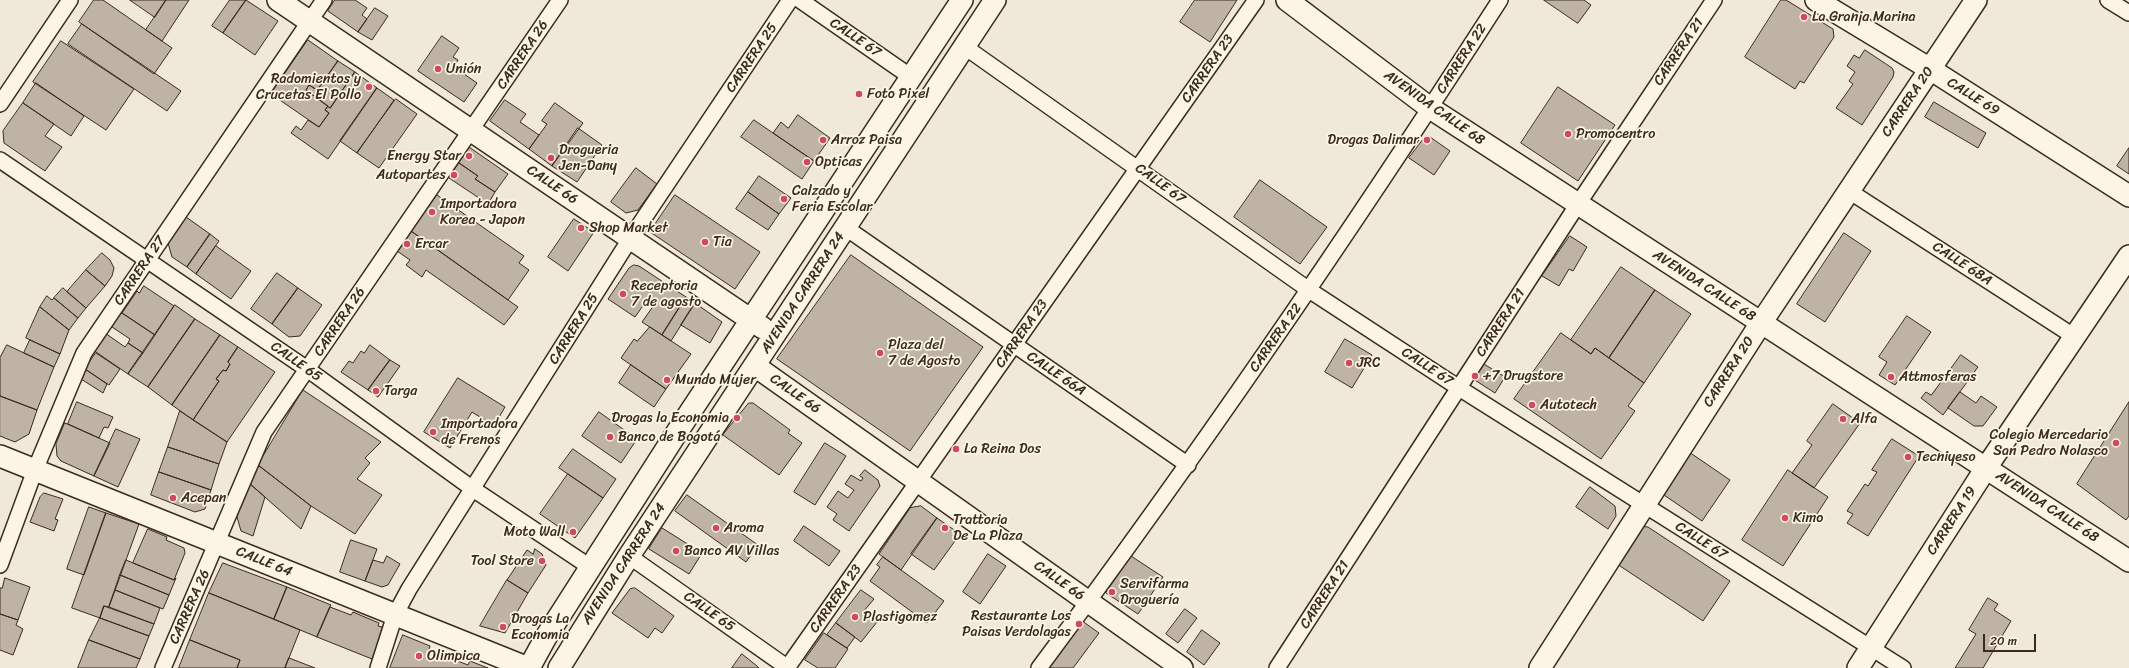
<!DOCTYPE html>
<meta charset="utf-8">
<style>
body{margin:0}
#map{position:relative;width:2129px;height:668px;overflow:hidden;background:#f0e9d9;font-family:Sriracha,sans-serif}
canvas{display:block}
.scale{position:absolute;left:1983px;top:634px;width:53px;height:18px;box-sizing:border-box;border:2px solid #3b2a1e;border-top:0;padding-left:5px;font-size:12px;line-height:14px;white-space:nowrap;color:#3b2a1e;-webkit-text-stroke:3px #fcf5e5;paint-order:stroke}
</style>
<div id="map">
<canvas width="2129" height="668"></canvas>
<div class="scale">20 m</div>
</div>
<script>
const c = document.querySelector('canvas').getContext('2d');
c.lineJoin = 'round';
function fill(path, color) { c.fillStyle = color; c.fill(path, 'evenodd'); }
function strokePath(path, color, width, dash) { c.strokeStyle = color; c.lineWidth = width; c.lineCap = dash ? 'butt' : 'round'; c.setLineDash(dash || []); c.stroke(path); }
function drawText(font, color, halo, rows, align = 'center') {
  c.font = font + ' Sriracha,sans-serif'; c.lineWidth = 3.5; c.setLineDash([]); c.textBaseline = 'middle'; c.strokeStyle = halo; c.fillStyle = color; for (const [text, x, y, turn = 0] of rows) {
    c.save(); c.translate(x, y); c.rotate((+turn || 0) * Math.PI / 180); c.textAlign = isNaN(turn) ? turn : align; if (halo) c.strokeText(text, 0, 0); c.fillText(text, 0, 0); c.restore();
  }
}
const building = new Path2D(`
 M94,0H103L172,48L154,74L79,22Z
 M130,0H166L155,17Z
 M166,0H189L162,41L146,30Z
 M230,0H246L223,33L212,26Z
 M246,0L278,21L255,55L223,33Z
 M335,0H355L367,8L362,15L367,19L358,32L328,11Z
 M1195,0H1237L1210,42L1180,22Z
 M1544,0H1584L1591,5L1578,23Z
 M1781,0H1786L1833,29L1834,37L1804,83L1800,81L1795,89L1745,57Z
 M375,8L388,16L372,40L358,32Z
 M82,24L181,91L167,111L68,44Z
 M442,36L459,48L453,57L458,60L454,67L477,83L464,102L418,71Z
 M308,40L338,61L317,90L309,85L306,90L328,106L325,110L329,113L319,127L271,94Z
 M61,41L134,89L106,130L33,82Z
 M1865,50L1892,68L1894,72L1893,77L1862,125L1836,108L1853,84L1849,81L1855,72L1847,66L1854,55L1859,58Z
 M338,61L355,72L330,108L306,90L309,85L317,90Z
 M355,72L377,88L328,159L291,133L296,126L301,130L308,120L319,127L329,113L325,110L328,106L330,108Z
 M36,83L84,116L71,136L23,103Z
 M1558,87L1615,125L1578,181L1521,143Z
 M377,88L394,100L357,153L340,141Z
 M396,99L417,114L379,168L357,153Z
 M505,100L526,114L520,122L539,135L529,149L490,121Z
 M1934,102L1986,133L1978,148L1925,117Z
 M23,103L54,124L45,136L62,147L45,171L4,143L3,131Z
 M555,103L583,123L552,166L529,149L547,124L542,121Z
 M798,115L830,138L814,161L773,133L781,122L788,128Z
 M754,120L814,161L802,179L741,137Z
 M578,128L602,145L577,182L552,166Z
 M1426,136L1430,137L1450,151L1434,175L1409,158Z
 M469,147L508,174L495,192L475,179L478,176L459,163Z
 M2129,148V174L2117,166Z
 M459,163L478,176L475,179L495,192L488,204L449,178Z
 M636,168L657,184L638,210L626,213L611,202Z
 M759,176L791,198L779,214L748,192Z
 M1260,180L1327,227L1300,264L1234,217Z
 M748,192L779,214L768,230L736,209Z
 M437,195L524,256L519,263L529,270L508,300L411,231Z
 M675,195L760,252L735,289L650,232Z
 M186,217L210,234L187,267L172,257L168,243Z
 M574,219L594,232L568,271L548,257Z
 M411,231L518,307L504,325L426,270L422,277L406,265L410,260L397,251Z
 M1844,233L1871,251L1825,322L1797,304Z
 M210,234L219,241L196,274L187,267Z
 M1570,236L1587,247L1573,271L1569,269L1559,286L1542,276Z
 M216,246L251,271L231,299L196,274Z
 M102,253L110,260L114,268L112,276L105,286L86,270Z
 M851,255L983,347L910,451L777,359Z
 M634,265L639,266L686,297L662,335L642,322L654,305L647,300L635,317L608,299L629,268Z
 M1621,267L1655,290L1609,358L1595,348L1591,354L1571,340Z
 M86,270L105,286L86,308L67,292Z
 M277,273L298,288L272,324L251,309Z
 M144,286L174,306L155,335L122,313L137,291L139,293Z
 M63,288L86,308L78,318L54,298Z
 M298,288L322,305L300,336L289,337L272,324Z
 M1655,290L1691,314L1644,383L1609,358Z
 M47,296L52,300L54,298L78,318L69,330L40,307Z
 M686,297L695,303L671,341L662,335Z
 M695,303L722,322L710,343L681,325Z
 M175,305L195,319L148,387L128,374Z
 M40,307L69,330L60,354L26,338Z
 M119,311L155,335L143,353L128,343L130,339L109,325Z
 M1907,316L1931,332L1895,385L1879,375L1887,362L1879,357Z
 M195,319L220,335L172,405L148,387Z
 M650,327L691,354L666,389L621,358L634,339L637,341Z
 M105,333L125,347L128,343L143,353L128,374L93,350Z
 M1561,333L1591,354L1595,348L1644,383L1628,406L1635,411L1601,459L1514,399Z
 M220,335L238,347L228,362L230,364L226,371L223,370L216,379L219,381L193,420L172,405Z
 M1345,339L1372,355L1352,388L1325,372Z
 M30,340L60,354L54,367L24,353Z
 M7,345L54,367L37,410L0,396V358Z
 M370,345L390,360L368,390L341,372L349,361L353,363L361,351L364,353Z
 M238,347L275,372L227,442L193,420L219,381L216,379L223,370L226,371L230,364L228,362Z
 M96,353L120,369L109,385L85,369Z
 M1961,355L1978,367L1943,415L1921,398L1926,392L1931,395Z
 M390,360L400,366L378,397L368,390Z
 M1479,361L1505,377L1495,393L1470,377Z
 M631,365L666,389L654,407L619,383Z
 M85,369L107,384L103,393L81,379Z
 M458,378L505,407L494,426L472,412L450,448L424,432Z
 M303,390L381,442L365,458L370,463L357,479L382,495L355,534L311,506L258,465Z
 M1960,392L1976,403L1981,396L1997,407L1983,426H1974L1948,408Z
 M0,396L37,410L29,434L15,442L0,436Z
 M77,402L113,417L108,428L104,427L99,438L68,424Z
 M2129,402V516L2126,520L2077,484Z
 M749,403H753L790,430L788,433L802,443L779,475L723,435Z
 M1833,404L1860,423L1814,488L1792,473L1812,445L1807,441Z
 M180,411L227,442L219,464L168,447Z
 M599,412L637,439L621,463L582,436Z
 M65,423L110,443L94,476L61,461L57,456L56,444Z
 M116,429L140,439L118,487L94,476Z
 M1892,439L1919,456L1868,536L1847,523L1853,514L1847,511L1865,484L1868,486L1877,472L1872,470Z
 M825,443L846,456L815,505L794,492Z
 M168,447L219,464L211,490L159,472Z
 M573,449L616,479L603,498L559,468Z
 M1689,452L1730,480L1702,521L1661,493Z
 M258,465L311,506L301,529L249,483Z
 M865,470L878,480L880,486L849,531L833,520L837,514L827,507L838,491L848,498L854,490L845,484L851,475L861,481L863,478L860,476Z
 M1788,470L1828,497L1783,566L1742,540Z
 M159,472L211,490L205,509L195,512L151,495Z
 M568,474L603,498L575,538L540,514Z
 M249,483L265,497L253,536L241,531L237,517Z
 M1590,487L1615,506L1616,516L1608,529L1576,507Z
 M44,493L63,499L55,519L58,520L54,531L30,522L40,497Z
 M687,495L758,545L746,562L675,511Z
 M921,506L937,518L901,570L879,554L910,508Z
 M89,507L106,513L84,575L67,569Z
 M106,513L139,524L109,607L104,606L100,618L72,608Z
 M937,518L960,534L934,570L911,554Z
 M804,526L840,551L829,566L794,541Z
 M1640,526L1648,527L1730,581L1703,621L1614,562Z
 M662,528L702,553L689,574L649,549Z
 M148,529L167,537L166,540L184,548L185,553L174,580L133,563Z
 M351,540L377,549L365,581L340,572Z
 M535,549L542,554L546,565L528,593L507,580L527,550L533,554Z
 M988,554L1006,566L980,604L963,592Z
 M387,556L400,564L388,585L382,587L365,581L373,560L383,563Z
 M1131,556L1163,577L1138,614L1106,593Z
 M883,557L944,601L927,623L870,581L880,567L877,565Z
 M126,560L174,580L176,578L169,595L120,575Z
 M223,563L287,587L274,619L209,593Z
 M120,575L169,595L163,609L115,590Z
 M5,578L30,587L18,620L0,614V588H2Z
 M507,580L528,593L505,633L480,626Z
 M287,587L331,605L317,637L274,619Z
 M635,588L674,616L662,633L655,628L648,638L612,613L630,589Z
 M115,590L160,608L154,624L109,607Z
 M861,590L874,599L863,612L877,622L861,642L836,623Z
 M209,593L300,630L285,668H237L240,660L190,640Z
 M1988,598L1998,604L1994,610L2011,621L1983,668H1955L1976,634L1969,630Z
 M104,606L154,624L149,636L100,618Z
 M330,607L351,615L353,612L379,623L378,626L382,627L383,631L372,659L317,637Z
 M1185,609L1197,618L1178,643L1166,634Z
 M0,614L18,620L16,625L23,629L13,655L0,650Z
 M100,618L149,636L140,659L89,640Z
 M1078,618L1099,633L1073,668H1042Z
 M836,623L855,637L847,648L827,635Z
 M1202,630L1220,643L1204,665L1187,652Z
 M824,633L848,649L835,668H818L805,660Z
 M403,635L430,646L429,650L468,665L470,661L488,668H390Z
 M89,640L140,659L136,668H78Z
 M190,640L240,660L237,668H179Z
 M742,654L757,666L759,668H732Z
 M289,658L315,668H285Z`);
const street = new Path2D(`
 M800,0L911,77
 M2108,0L2129,13
 M965,47L1309,290L1459,388L1903,668
 M0,104L70,0
 M0,160L307,369L473,489L590,567
 M1849,191L2075,337
 M846,228L1188,465
 M629,556L788,668
 M0,565L35,470L84,353L324,0
 M163,668L264,432L560,0
 M378,668L395,615L409,589L630,239L790,0
 M787,668L1256,0
 M1039,668C1201,451 1354,227 1500,0
 M1277,668L1578,204L1714,0`);
const secondary = new Path2D(`
 M278,0L763,328
 M1287,0L1430,108L2129,561
 M1816,0L1930,69L2129,196
 M755,366L1182,668
 M0,456L528,668
 M529,668L546,637L681,426L962,0
 M559,668L629,556L995,0
 M1540,668L1761,323L1976,0
 M1858,668L1986,468L2129,256`);
const markers = [
 [1804,17,4,"#d1495b"],
 [438,69,4,"#d1495b"],
 [369,87,4,"#d1495b"],
 [859,94,4,"#d1495b"],
 [1568,134,4,"#d1495b"],
 [823,140,4,"#d1495b"],
 [1427,140,4,"#d1495b"],
 [469,156,4,"#d1495b"],
 [551,158,4,"#d1495b"],
 [807,162,4,"#d1495b"],
 [454,175,4,"#d1495b"],
 [784,199,4,"#d1495b"],
 [432,212,4,"#d1495b"],
 [581,228,4,"#d1495b"],
 [705,242,4,"#d1495b"],
 [407,244,4,"#d1495b"],
 [623,294,4,"#d1495b"],
 [880,353,4,"#d1495b"],
 [1349,363,4,"#d1495b"],
 [1475,376,4,"#d1495b"],
 [1891,377,4,"#d1495b"],
 [667,380,4,"#d1495b"],
 [376,391,4,"#d1495b"],
 [1532,405,4,"#d1495b"],
 [737,418,4,"#d1495b"],
 [1843,419,4,"#d1495b"],
 [433,432,4,"#d1495b"],
 [610,437,4,"#d1495b"],
 [2116,443,4,"#d1495b"],
 [956,449,4,"#d1495b"],
 [1908,457,4,"#d1495b"],
 [173,498,4,"#d1495b"],
 [1785,518,4,"#d1495b"],
 [716,528,4,"#d1495b"],
 [945,528,4,"#d1495b"],
 [573,532,4,"#d1495b"],
 [676,551,4,"#d1495b"],
 [542,561,4,"#d1495b"],
 [1112,592,4,"#d1495b"],
 [855,617,4,"#d1495b"],
 [1079,624,4,"#d1495b"],
 [503,627,4,"#d1495b"],
 [419,656,4,"#d1495b"]
];
const poiNames = [
 ["La Granja Marina",1812,17],
 ["Unión",446,69],
 ["Radomientos y",361,79,"right"],
 ["Crucetas El Pollo",361,95,"right"],
 ["Foto Pixel",867,94],
 ["Promocentro",1576,134],
 ["Arroz Paisa",831,140],
 ["Drogas Dalimar",1419,140,"right"],
 ["Drogueria",559,150],
 ["Jen-Dany",559,166],
 ["Energy Star",461,156,"right"],
 ["Opticas",815,162],
 ["Autopartes",446,175,"right"],
 ["Calzado y",792,191],
 ["Feria Escolar",792,207],
 ["Importadora",440,204],
 ["Korea - Japon",440,220],
 ["Shop Market",589,228],
 ["Tia",713,242],
 ["Ercar",415,244],
 ["Receptoria",631,286],
 ["7 de agosto",631,302],
 ["Plaza del",888,345],
 ["7 de Agosto",888,361],
 ["JRC",1357,363],
 ["+7 Drugstore",1483,376],
 ["Attmosferas",1899,377],
 ["Mundo Mujer",675,380],
 ["Targa",384,391],
 ["Autotech",1540,405],
 ["Drogas la Economia",729,418,"right"],
 ["Alfa",1851,419],
 ["Importadora",441,424],
 ["de Frenos",441,440],
 ["Colegio Mercedario",2108,435,"right"],
 ["San Pedro Nolasco",2108,451,"right"],
 ["Banco de Bogotá",618,437],
 ["La Reina Dos",964,449],
 ["Tecniyeso",1916,457],
 ["Acepan",181,498],
 ["Kimo",1793,518],
 ["Trattoria",953,520],
 ["De La Plaza",953,536],
 ["Aroma",724,528],
 ["Moto Wall",565,532,"right"],
 ["Banco AV Villas",684,551],
 ["Tool Store",534,561,"right"],
 ["Servifarma",1120,584],
 ["Droguería",1120,600],
 ["Restaurante Los",1071,616,"right"],
 ["Paisas Verdolagas",1071,632,"right"],
 ["Plastigomez",863,617],
 ["Drogas La",511,619],
 ["Economia",511,635],
 ["Olimpica",427,656]
];
const streetNames = [
 ["CALLE 67",855,38,34],
 ["CARRERA 21",1679,52,-56],
 ["CARRERA 26",523,55,-56],
 ["CARRERA 25",752,58,-56],
 ["CARRERA 22",1462,59,-57],
 ["CARRERA 23",1208,69,-55],
 ["CALLE 69",1973,97,32],
 ["CARRERA 20",1908,102,-56],
 ["AVENIDA CALLE 68",1434,108,35],
 ["CALLE 67",1160,184,36],
 ["CALLE 66",552,185,34],
 ["CALLE 68A",1962,264,33],
 ["CARRERA 27",140,271,-56],
 ["AVENIDA CALLE 68",1704,286,33],
 ["AVENIDA CARRERA 24",803,293,-57],
 ["CARRERA 26",340,322,-56],
 ["CARRERA 21",1501,323,-57],
 ["CARRERA 25",574,329,-58],
 ["CARRERA 23",1022,334,-55],
 ["CARRERA 22",1276,338,-55],
 ["CALLE 65",296,362,35],
 ["CALLE 67",1427,367,33],
 ["CARRERA 20",1729,372,-57],
 ["CALLE 66A",1056,374,34],
 ["CALLE 66",795,394,35],
 ["AVENIDA CALLE 68",2047,507,33],
 ["CARRERA 19",1952,521,-57],
 ["CALLE 67",1701,541,32],
 ["CALLE 64",264,562,22],
 ["AVENIDA CARRERA 24",624,564,-57],
 ["CALLE 66",1059,581,35],
 ["CARRERA 21",1325,595,-57],
 ["CARRERA 23",836,599,-55],
 ["CARRERA 26",190,607,-66],
 ["CALLE 65",709,612,35]
];
fill(building, '#beb3a4');
strokePath(building, '#3b2a1e', 1);
strokePath(street, '#3b2a1e', 18);
strokePath(secondary, '#3b2a1e', 24);
strokePath(street, '#fcf5e5', 15);
strokePath(secondary, '#fcf5e5', 21);
for (const [x, y, r, color] of markers) { const dot = new Path2D(); dot.arc(x, y, r, 0, 2 * Math.PI); c.fillStyle = color; c.fill(dot); strokePath(dot, '#fcf5e5', 1.5); }
drawText('14px', '#3b2a1e', '#fcf5e5', poiNames, 'left');
drawText('14px', '#3b2a1e', '#fcf5e5', streetNames);
</script>
